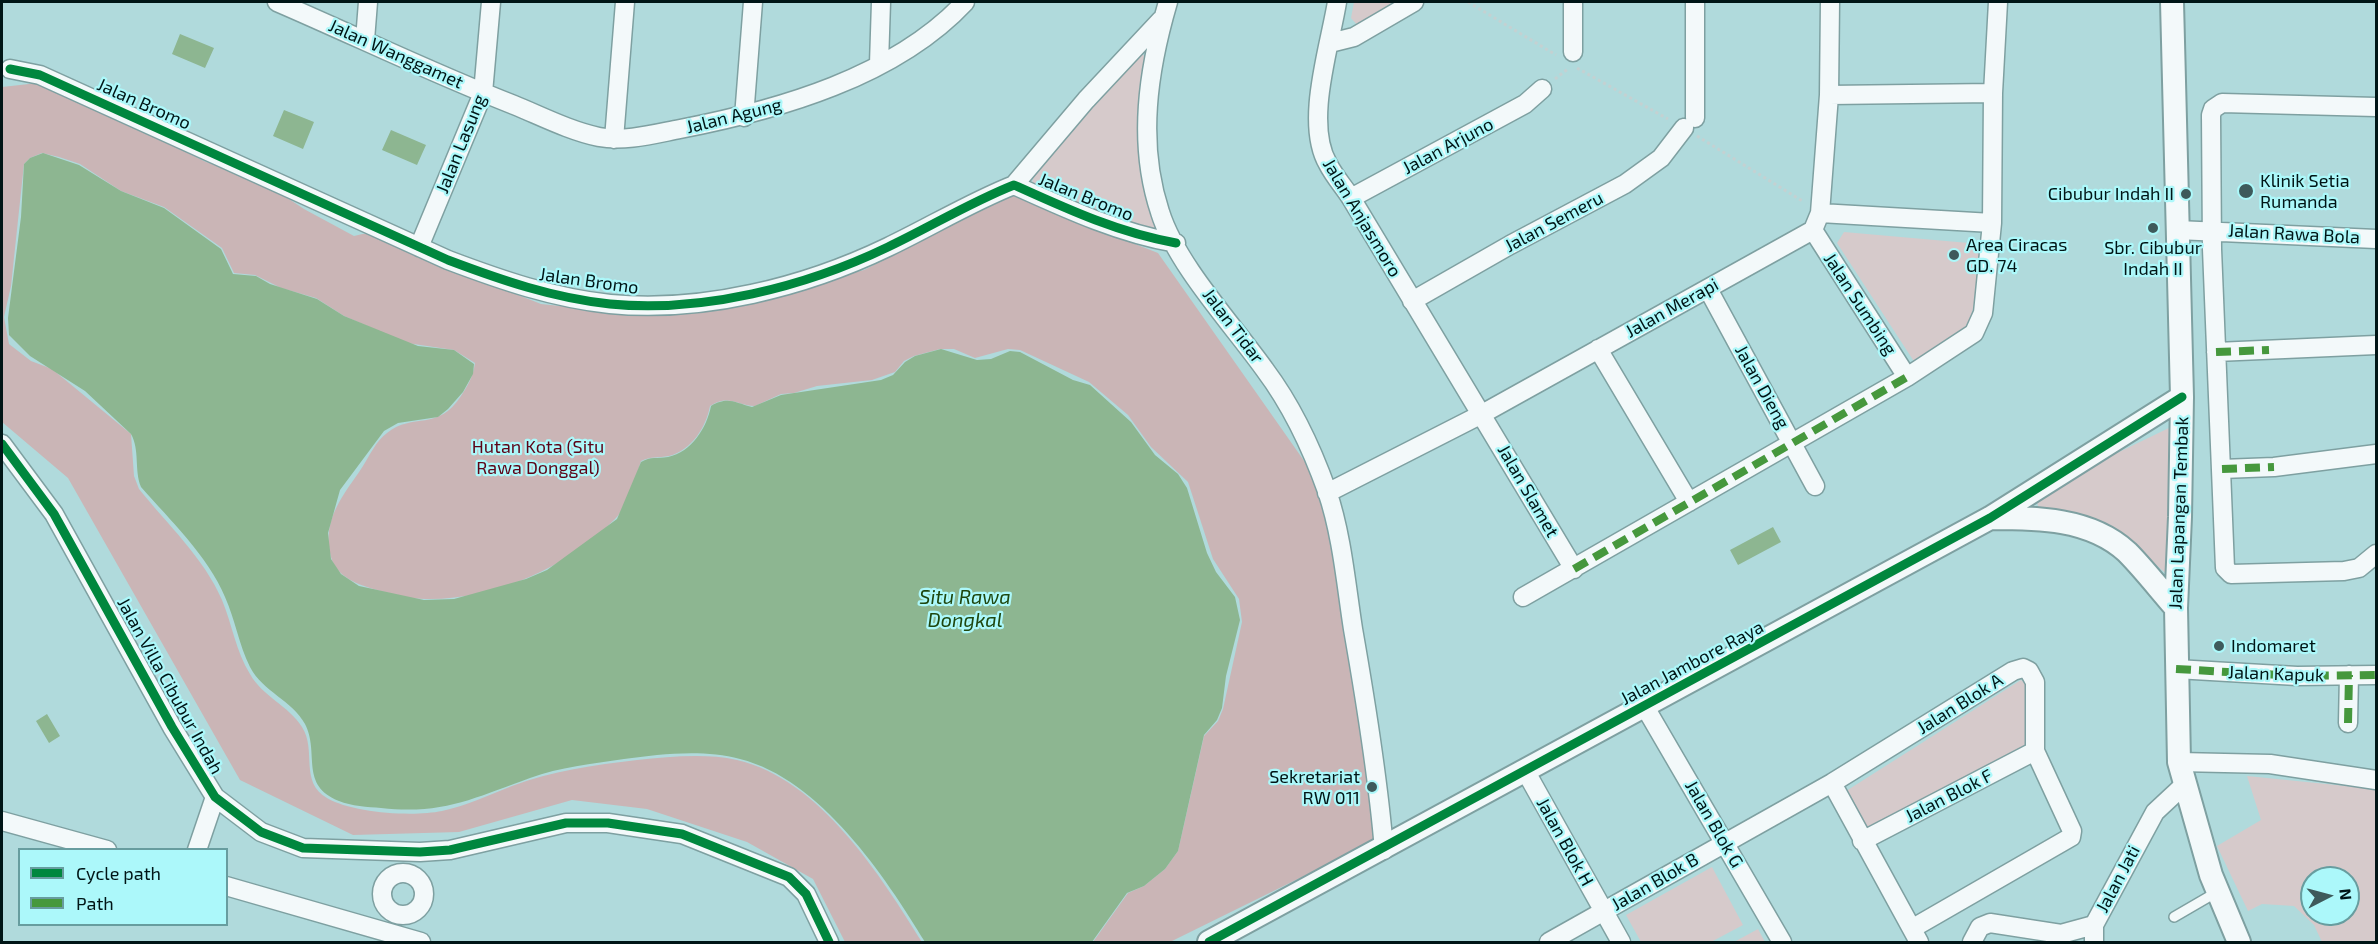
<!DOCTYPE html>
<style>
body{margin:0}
#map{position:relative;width:2378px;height:944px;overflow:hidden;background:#b0dadc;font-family:"Exo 2",sans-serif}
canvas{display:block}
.frame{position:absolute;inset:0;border:3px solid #001516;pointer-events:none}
.legend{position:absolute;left:18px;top:848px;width:210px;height:78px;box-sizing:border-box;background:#acf8fa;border:2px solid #679d9f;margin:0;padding:8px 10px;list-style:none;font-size:18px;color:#001516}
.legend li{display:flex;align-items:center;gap:12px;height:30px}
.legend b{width:30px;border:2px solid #679d9f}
.north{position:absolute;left:2300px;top:866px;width:60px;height:60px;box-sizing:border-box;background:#acf8fa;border:2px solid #679d9f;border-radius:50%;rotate:84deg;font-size:16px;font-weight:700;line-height:24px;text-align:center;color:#001516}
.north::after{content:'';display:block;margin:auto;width:21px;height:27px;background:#3e5a5b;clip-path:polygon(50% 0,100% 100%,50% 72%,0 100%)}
</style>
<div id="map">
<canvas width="2378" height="944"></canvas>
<div class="frame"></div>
<ul class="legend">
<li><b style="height:8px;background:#00873e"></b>Cycle path</li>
<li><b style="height:8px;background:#46983d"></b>Path</li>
</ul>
<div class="north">N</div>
</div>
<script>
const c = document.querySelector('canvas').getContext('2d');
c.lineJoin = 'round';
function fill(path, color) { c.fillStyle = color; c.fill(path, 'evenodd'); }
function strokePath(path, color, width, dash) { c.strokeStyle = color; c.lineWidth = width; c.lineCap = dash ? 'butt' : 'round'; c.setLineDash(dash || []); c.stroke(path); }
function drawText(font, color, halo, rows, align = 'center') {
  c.font = font + ' "Exo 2",sans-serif'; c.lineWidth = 4.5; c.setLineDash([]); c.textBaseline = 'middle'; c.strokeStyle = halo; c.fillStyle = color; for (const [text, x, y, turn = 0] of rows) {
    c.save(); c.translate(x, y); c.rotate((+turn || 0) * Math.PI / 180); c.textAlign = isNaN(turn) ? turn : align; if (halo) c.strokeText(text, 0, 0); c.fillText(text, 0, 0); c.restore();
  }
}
const green = new Path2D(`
 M1354,2H1418L1366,35L1351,18Z
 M1142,54L1153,63L1155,200L1163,227L1157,234L1031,187L1036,168L1103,91Z
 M1844,232L1980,244L1978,290L1968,328L1915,363L1837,243Z
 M2171,427L2176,582L2136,548L2040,512L2034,493Z
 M2021,680L2035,692L2026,748L1867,829L1843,793Z
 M2247,776L2376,789V942H2322L2314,925L2294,906L2262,904L2248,911L2217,846L2261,820ZM2312,878H2348V914H2312Z
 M1712,867L1743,925L1711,942H1641L1626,915Z
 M1758,929L1765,942H1734Z`);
const forest = new Path2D(`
 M47,82L206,162L253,175L304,209L354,236C375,230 392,235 407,251L541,304L637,314L710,309L864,270L1011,195L1158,253L1326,492L1352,594L1377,840L1170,942H1093L1128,893L1144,886L1165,869L1178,851L1204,736L1218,721L1223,709L1242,622L1239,599L1213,559L1188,482L1151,447L1128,415L1089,382L1020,350L1008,349L975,358L954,349H940L914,356L904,361L895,372L872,380L817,386L794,393L781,394L755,406C736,405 728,394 710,406C706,427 692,450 669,456C658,458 651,456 641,461C635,479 628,506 615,519C567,568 494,600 426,599C410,599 392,594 377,590C359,585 336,577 331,557C321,519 344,495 363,466C370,455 376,441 387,433C413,412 438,432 461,396C468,385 473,377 475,363L454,350L407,343L344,316L316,298L281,288L255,275L234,273L222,248L164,207L121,191L80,164L59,157L42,153L30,158L24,164L11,286L4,317L9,344L31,361L52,369L131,434L134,476L139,489C167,524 204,558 222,600C232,624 236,652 250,674C263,697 288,705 302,727C317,750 299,782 327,798C352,813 413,817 442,811C466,806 489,795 512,786C552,771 594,765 637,760C670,757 704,753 737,760C820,779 881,876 922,942H845L813,879L747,842L647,809L572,800L459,832L353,835L240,780L68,478L2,422V87Z`);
const water = new Path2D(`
 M180,34L214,48L205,68L172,54Z
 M284,110L314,122L303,149L273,136Z
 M391,130L426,145L417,165L382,150Z
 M43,153L79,165L121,191L164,208L221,249L233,274L256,276L270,284L317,299L344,316L418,346L454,350L474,364L473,374L463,392L448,409L438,417L398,423L384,431L340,490L328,533L331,559L341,574L359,586L424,600L454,599L526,579L547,570L617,519L641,462C651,456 657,459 668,457C692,452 707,427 711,406C728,396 735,403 752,407L781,395L881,380L893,375L905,362L915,356L941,349L977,360L991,359L1010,351L1020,352L1073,380L1090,385L1131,422L1155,455L1178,474L1187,488L1207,553L1216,572L1235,597L1240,620L1226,676L1222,708L1217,720L1204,735L1178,851L1165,869L1144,886L1127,893L1092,942H925C885,876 820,779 740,759C703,749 661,754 624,759C592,764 560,767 530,778C474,798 443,815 381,808C368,807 351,806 339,801C299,785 320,753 305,724C292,700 263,692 250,667C239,645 235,619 225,597C208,556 170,520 141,487C134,470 140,450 131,434L85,391L30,356L9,335L8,318L21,217L24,164L30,158Z
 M1773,527L1781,542L1738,565L1730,550Z
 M47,714L60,736L49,743L36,721Z`);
const path = new Path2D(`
 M1468,2L1556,55
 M1577,68L1668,119
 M1555,79L1569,68
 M1697,136L1804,202`);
const service = new Path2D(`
 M2174,917L2217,892`);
const minor = new Path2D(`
 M277,2C356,36 434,74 514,105C541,116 570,131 599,137C625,142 654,134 680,129C778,110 895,77 965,2
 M1168,2C1148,70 1137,143 1160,212C1176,264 1233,325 1265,370C1292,406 1312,449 1327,491C1342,535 1346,584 1353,629C1366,703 1378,776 1384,850
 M1337,2C1330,46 1304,123 1328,164C1334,176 1344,187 1351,198L1574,569
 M1573,2V52
 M1695,2V118
 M365,40L368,2
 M1330,43L1354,37L1414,2
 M879,64L881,2
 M10,69L40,75L448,260C501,280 553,298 610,304C702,313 805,287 888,247C930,227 971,202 1014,185C1067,209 1119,233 1176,243
 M1829,95L1993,93
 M2376,107L2222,103L2213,109L2211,115L2212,249L2225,568L2231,574L2344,571L2359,568L2376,554
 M744,117L753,2
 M614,139L625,2
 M1014,185L1086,100L1161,20
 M1351,198L1525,104L1542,89
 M1820,213L1992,223
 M1813,230L1907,377
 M2177,230L2376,239
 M419,247L483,93L491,2
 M1708,289L1815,486
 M1412,301L1510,245L1625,184L1661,158L1684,128
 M1598,349L1689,502
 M2216,352L2376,345
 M2,444L54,514L172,727L215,797L261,832L303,848L420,852L450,850L566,823H608L682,834L789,877L806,894L829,942
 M2222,469L2274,467L2376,454
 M1327,493L1482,414L1813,230L1820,213L1829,95L1830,2
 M1523,597L1907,377L1974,333L1983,313L1992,223L1993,93L1998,2
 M2176,669L2297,676L2376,675
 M1645,707L1782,942
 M2348,723L2349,675
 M2179,762L2270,764L2376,780
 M1526,772L1621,942
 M1832,783L1919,942
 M2,821L107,850
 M1862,841L2035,751
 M197,850L215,797
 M382 894a21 21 0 1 1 42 0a21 21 0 1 1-42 0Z
 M226,886L421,942
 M2094,925V942
 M1549,942L1832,783L2013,671L2023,668L2029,671L2035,682V751L2072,831L2071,837L1913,928
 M1972,942L1980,927L1990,923L2061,934L2094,925L2155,812L2184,785`);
const tertiary = new Path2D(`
 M2172,2L2182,397L2180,517L2176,608L2179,762L2211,875L2239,942
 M1990,518C2037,518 2090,518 2127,552C2144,569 2160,590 2176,608
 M1209,942L1990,518L2182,397`);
const quiet = new Path2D(`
 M2216,352L2269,350
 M2222,469L2274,467
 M1574,569L1907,377
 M2176,669L2297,676L2376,675
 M2348,723L2349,675`);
const cycleway = new Path2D(`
 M10,69L40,75L448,260C501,280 553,298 610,304C702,313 805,287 888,247C930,227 971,202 1014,185C1067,209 1119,233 1176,243
 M2,444L54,514L172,727L215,797L261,832L303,848L420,852L450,850L566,823H608L682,834L789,877L806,894L829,942
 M1209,942L1990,518L2182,397`);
const markers = [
 [2246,191,8,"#3e5a5b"],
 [2186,194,6,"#3e5a5b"],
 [2153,228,6,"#3e5a5b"],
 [1954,255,6,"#3e5a5b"],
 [2219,646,6,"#3e5a5b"],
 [1372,787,6,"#3e5a5b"]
];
const streetNames = [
 ["Jalan Wanggamet",396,54,24],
 ["Jalan Bromo",144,104,24],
 ["Jalan Agung",734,116,-14],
 ["Jalan Lasung",461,144,-68],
 ["Jalan Arjuno",1448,146,-28],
 ["Jalan Bromo",1086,197,22],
 ["Jalan Anjasmoro",1362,218,59],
 ["Jalan Semeru",1554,222,-28],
 ["Jalan Rawa Bola",2294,234,3],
 ["Jalan Bromo",589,281,8],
 ["Jalan Sumbing",1860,304,57],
 ["Jalan Merapi",1672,308,-29],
 ["Jalan Tidar",1233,326,53],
 ["Jalan Dieng",1762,387,61],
 ["Jalan Slamet",1528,491,60],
 ["Jalan Lapangan Tembak",2179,513,-88],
 ["Jalan Jambore Raya",1692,663,-28],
 ["Jalan Kapuk",2276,674,2],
 ["Jalan Villa Cibubur Indah",170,686,61],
 ["Jalan Blok A",1960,704,-32],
 ["Jalan Blok F",1949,796,-27],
 ["Jalan Blok G",1714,824,60],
 ["Jalan Blok H",1565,842,61],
 ["Jalan Jati",2118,879,-62],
 ["Jalan Blok B",1655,882,-30]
];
const poiNames = [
 ["Klinik Setia",2260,181],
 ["Rumanda",2260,202],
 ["Cibubur Indah II",2174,194,"right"],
 ["Area Ciracas",1966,245],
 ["GD. 74",1966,266],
 ["Sbr. Cibubur",2153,248,"center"],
 ["Indah II",2153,269,"center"],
 ["Indomaret",2231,646],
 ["Sekretariat",1360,777,"right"],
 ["RW 011",1360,798,"right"]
];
const parkNames = [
 ["Hutan Kota (Situ",538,447],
 ["Rawa Donggal)",538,468]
];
const waterNames = [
 ["Situ Rawa",965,597],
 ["Dongkal",965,620]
];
fill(green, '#d6cacb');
fill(forest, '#cab5b6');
fill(water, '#8db691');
strokePath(service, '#7ea0a1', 12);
strokePath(minor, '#7ea0a1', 21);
strokePath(tertiary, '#7ea0a1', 26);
strokePath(path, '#c4d1d2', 3, [3, 3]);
strokePath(service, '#f3f9fa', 9);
strokePath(minor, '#f3f9fa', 18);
strokePath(tertiary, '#f3f9fa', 22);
strokePath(quiet, '#46983d', 8, [15, 8]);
strokePath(cycleway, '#00873e', 9);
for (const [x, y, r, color] of markers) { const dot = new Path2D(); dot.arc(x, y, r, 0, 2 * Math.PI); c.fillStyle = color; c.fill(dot); strokePath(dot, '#acf8fa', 2); }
drawText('18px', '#001516', '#acf8fa', streetNames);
drawText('18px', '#001516', '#acf8fa', poiNames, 'left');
drawText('18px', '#5d0316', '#acf8fa', parkNames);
drawText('italic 20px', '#1e460e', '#acf8fa', waterNames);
</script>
